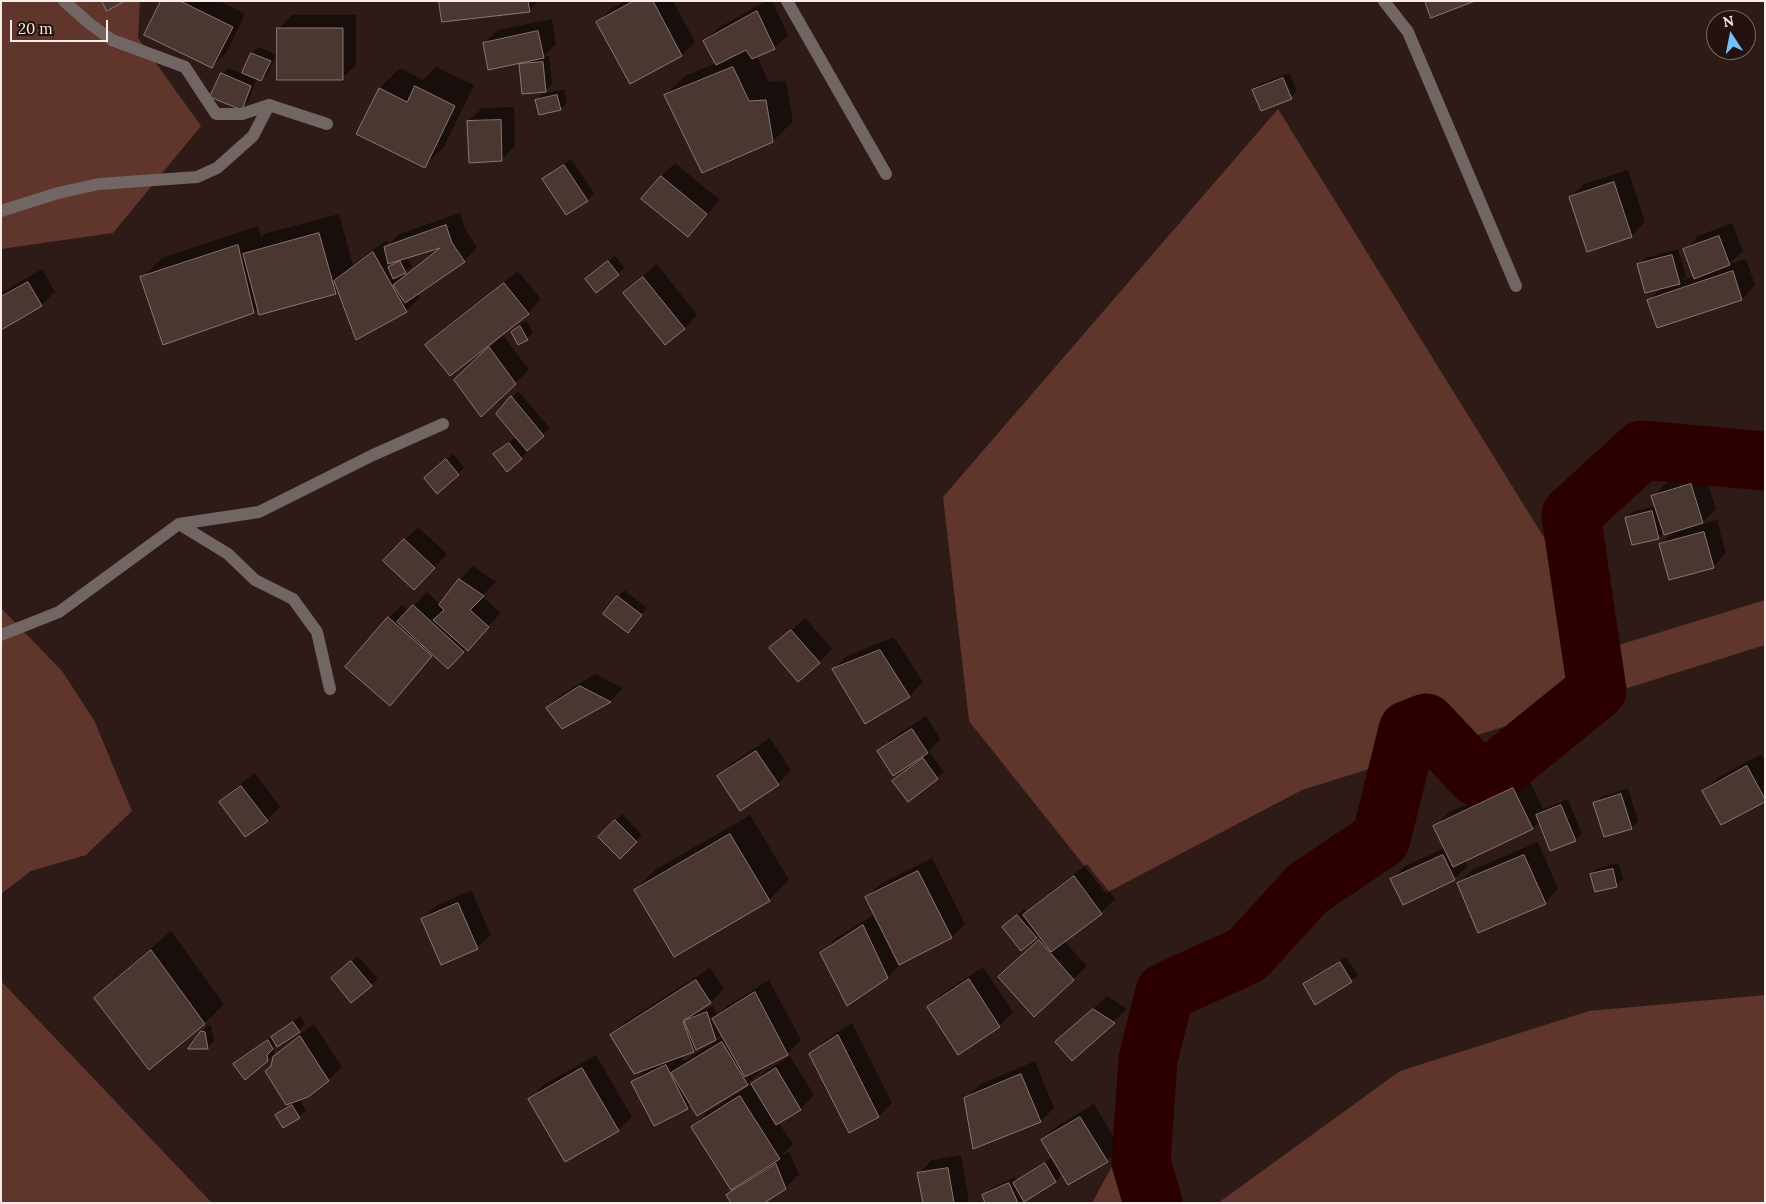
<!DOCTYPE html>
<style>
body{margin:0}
#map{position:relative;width:1766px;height:1204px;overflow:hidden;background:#2e1b17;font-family:Lora,serif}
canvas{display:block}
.frame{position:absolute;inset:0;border:2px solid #f9ece9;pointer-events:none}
.north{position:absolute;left:1706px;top:10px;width:50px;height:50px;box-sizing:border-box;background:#23120e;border:1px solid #796966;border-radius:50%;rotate:349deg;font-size:14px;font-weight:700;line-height:20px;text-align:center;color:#f9ece9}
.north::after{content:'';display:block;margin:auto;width:18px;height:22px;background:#79bff8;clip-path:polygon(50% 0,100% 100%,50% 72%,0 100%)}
.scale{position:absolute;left:10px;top:20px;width:98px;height:22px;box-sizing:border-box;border:2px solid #f9ece9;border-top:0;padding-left:6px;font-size:15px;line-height:18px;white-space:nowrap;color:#f9ece9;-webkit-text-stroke:4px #23120e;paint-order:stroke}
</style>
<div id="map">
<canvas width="1766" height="1204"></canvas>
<div class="frame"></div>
<div class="north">N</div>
<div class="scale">20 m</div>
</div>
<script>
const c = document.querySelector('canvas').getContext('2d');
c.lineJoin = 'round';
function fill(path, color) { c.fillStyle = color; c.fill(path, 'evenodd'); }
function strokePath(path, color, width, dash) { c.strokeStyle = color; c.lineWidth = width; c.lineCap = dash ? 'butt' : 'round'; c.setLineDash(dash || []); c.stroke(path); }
const green = new Path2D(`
 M1,1H140L138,38L201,126L113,233L1,249Z
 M1278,109L1612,647L1765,600V645L1302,790L1106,893L969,721L943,497Z
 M1,608L62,671L94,720L132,811L86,855L31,871L1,894Z
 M1,981L212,1203H1Z
 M1765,995V1203H1218L1400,1071L1589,1011Z
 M1118,1155L1151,1203H1092Z`);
const shadow = new Path2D(`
 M162,1H220L245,14L226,53L212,66Z
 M440,1H539L529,11Z
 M625,1H673L695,42L682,55L598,22L611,9Z
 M766,1H772L788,35L774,48L757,56L769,82L786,81L793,121L773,141L665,95L685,76L716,63L704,41L718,28Z
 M292,15H356V65L342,78L279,28Z
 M552,19L556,44L544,56H549L552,84L545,91L520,65L524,61L484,43L498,30Z
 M259,47L276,55L268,73L261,80L257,78L248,102L241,108L222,74L228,68L243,74L252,53Z
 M436,67L474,85L444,147L424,166L357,134L380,88L400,68L423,80Z
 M1290,73L1297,91L1291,98L1254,91L1260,84Z
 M564,89L567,103L560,109L537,100L543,94Z
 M514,107L515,146L502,160L468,121L482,108Z
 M571,159L594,193L588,200L567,214L544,179Z
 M675,163L720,200L688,236L661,177Z
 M1628,170L1645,222L1632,236L1570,197L1584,184Z
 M460,213L465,229L477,247L464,261L417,294L420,298L406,311L339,289L336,293L259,307L253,312L142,278L162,258L258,226L261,237L264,234L339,214L353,265L387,240L389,244L399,234ZM440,247L405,275L403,274L412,266L407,257Z
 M1732,223L1743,251L1729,264L1746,259L1755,285L1742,299L1657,326L1649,300L1661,288L1638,265L1645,258L1678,249L1686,276L1683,280L1694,276L1685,250L1698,236Z
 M615,256L625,268L597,291L593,273Z
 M657,264L697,315L684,329L624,293Z
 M42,269L55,292L41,305L1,329V293Z
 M518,271L541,299L528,313L502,334L529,370L515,383L469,367L502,336L500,334L427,345L440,332Z
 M527,321L533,332L527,339L512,332L519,325Z
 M518,391L550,428L526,450L527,452L521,458L495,454L517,436L512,397Z
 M453,454L464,467L458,474L432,471Z
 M1704,471L1716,509L1701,524L1717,520L1726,553L1713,567L1661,544L1674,531L1664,532L1658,538L1626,518L1632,512L1656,506L1653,497L1666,483Z
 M418,527L447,554L427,575L405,540Z
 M473,566L496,582L482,596L501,613L448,667L434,654L390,704L388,618L402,605L409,611L427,592L441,605L460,580Z
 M624,590L647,608L628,631L618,597Z
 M805,618L832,649L819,662L771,649Z
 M894,637L923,682L910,696L865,722L833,669L847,656Z
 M595,674L623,688L610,701L562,727L548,708L561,695Z
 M926,716L941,739L929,751L944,772L908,800L894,781L925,756L924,755L879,752L892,738Z
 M770,738L791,770L778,784L718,777L732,763Z
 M1761,754L1765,761V800L1704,791L1717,778Z
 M255,773L280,807L267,820L220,802L234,789Z
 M1527,776L1543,809L1568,799L1582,834L1575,840L1540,821L1532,828L1465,860L1468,866L1454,879H1392L1405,866L1445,848L1435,827L1448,813Z
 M1628,788L1638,821L1632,828L1605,836L1595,804L1601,797Z
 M622,814L642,835L620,857L600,837Z
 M750,815L789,880L769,900L635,890L655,870Z
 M1538,842L1558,889L1545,903L1459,883L1472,870Z
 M932,858L965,924L952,937L901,963L888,977L847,1004L822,953L835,939L875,914L867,897L880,884Z
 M1619,863L1623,879L1616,886L1591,874L1598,868Z
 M1087,864L1115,899L1101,913L1064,941L1087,966L1034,1015L1000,977L1042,938L1039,934L1036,937L1011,921L1024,909L1027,912L1038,902Z
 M471,890L491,935L477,948L422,919L436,906Z
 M171,931L224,1004L204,1024L96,998L116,978Z
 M358,956L378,979L352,1001L339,972Z
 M1346,957L1358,975L1351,981L1305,984L1311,978Z
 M983,967L1013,1012L1000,1026L958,1053L928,1007L942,994Z
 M710,968L724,989L711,1002L695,1012V1014L713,1006L717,1016L727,1006L769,980L801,1040L787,1054L759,1068L761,1071L747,1084L691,1104L688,1108L654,1124L633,1082L648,1067L612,1035L625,1022ZM722,1033L724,1036L684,1061L681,1055L716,1039Z
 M1107,996L1127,1009L1072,1060L1056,1042Z
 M300,1016L305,1024L299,1031L277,1044L273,1048L274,1054L267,1061L235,1065L241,1058Z
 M852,1023L892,1103L879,1116L810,1055L824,1041Z
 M314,1024L342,1067L328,1080L299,1099L306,1110L299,1117L277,1115L283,1109L297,1101L273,1065L274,1055V1057L288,1044Z
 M208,1025L211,1026L214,1041L208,1048L190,1047Z
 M596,1055L632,1117L618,1130L530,1099L543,1085Z
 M790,1056L814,1095L801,1109L778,1122L793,1144L781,1156L789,1152L799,1174L785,1188L728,1195L737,1186L693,1127L706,1113L752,1084L766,1071Z
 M1035,1061L1054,1108L1041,1121L974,1147L965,1099L979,1085Z
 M1094,1104L1120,1148L1107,1161L1063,1174L1056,1181L1026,1199L1024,1203H986L984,1195L990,1189L1015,1177L1017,1180L1053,1157L1043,1140L1056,1127Z
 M961,1155L969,1203H924L918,1174L932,1160Z`);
const river = new Path2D(`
 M1153,1203L1141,1162L1148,1059L1165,992L1247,955L1307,889L1381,839L1408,730L1426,723L1476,776L1496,772L1597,690L1571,515L1642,450L1765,461`);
const building = new Path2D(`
 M102,1H125L107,11Z
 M161,1H180L233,27L212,68L144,35Z
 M439,1H528L530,12L442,22Z
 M634,1H653L682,56L630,84L596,22Z
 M1425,1H1475L1431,18Z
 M757,11L775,49L752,59L746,50L716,65L703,41Z
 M277,28H343V80H277Z
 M538,31L544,58L488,70L483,43Z
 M251,53L271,61L261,81L242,73Z
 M543,62L546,92L522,94L519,64Z
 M733,67L749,101L766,100L773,142L702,173L664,95Z
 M221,73L251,86L242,110L210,97Z
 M1283,78L1292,99L1261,111L1252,90Z
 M415,86L455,106L425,168L356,134L379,88L407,102Z
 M557,95L561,110L539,115L535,100Z
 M501,120L502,161L469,163L467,121Z
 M564,165L588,201L566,215L542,179Z
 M661,176L707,214L688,237L641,199Z
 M1614,182L1632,237L1587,252L1569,197Z
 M446,225L452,243L465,262L405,303L393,285L440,248L388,264L384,247Z
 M319,233L336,294L259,315L243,254Z
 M1719,236L1730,265L1694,279L1683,249Z
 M238,245L254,313L163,345L140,277Z
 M373,252L407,312L356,340L334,281Z
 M1672,255L1680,284L1645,293L1637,264Z
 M400,261L406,273L393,279L388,267Z
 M608,261L619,275L596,293L585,279Z
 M1733,271L1742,300L1657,328L1647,300Z
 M643,277L685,329L665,345L623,293Z
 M28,282L42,306L1,330V297Z
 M504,283L529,314L450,376L425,345Z
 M520,326L528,340L518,345L511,332Z
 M489,347L516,384L481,417L454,380Z
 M511,396L544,436L527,451L496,414Z
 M509,443L522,459L507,472L493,454Z
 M446,459L459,475L437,494L424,478Z
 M1691,484L1703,523L1664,535L1651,496Z
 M1652,511L1659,539L1632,545L1625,518Z
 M1704,532L1714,568L1669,580L1659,544Z
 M404,539L435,568L414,590L383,561Z
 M459,579L484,596L470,610L489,627L468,651L433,620L444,610L439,605Z
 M617,596L642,615L628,633L603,614Z
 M413,605L464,652L448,669L397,622Z
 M388,617L432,656L390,706L345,667Z
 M791,630L820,663L798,682L769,648Z
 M880,650L910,697L865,724L832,669Z
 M580,686L611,702L562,729L546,708Z
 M912,729L928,753L893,776L877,751Z
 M756,751L779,785L740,811L717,776Z
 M923,758L938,779L908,802L892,781Z
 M1747,766L1765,799V802L1721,825L1702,791Z
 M241,786L268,821L245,837L219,802Z
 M1513,788L1533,829L1453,867L1433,826Z
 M1621,794L1632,829L1604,837L1593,803Z
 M1561,805L1576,841L1550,851L1536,815Z
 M615,820L637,842L620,859L598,837Z
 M730,834L770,901L674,957L634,890Z
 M1443,855L1455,880L1403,905L1390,879Z
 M1524,855L1546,904L1478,933L1457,883Z
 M1613,869L1617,887L1595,892L1590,874Z
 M918,871L952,938L899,965L865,897Z
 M1074,876L1102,914L1051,952L1023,915Z
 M458,903L478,949L441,965L421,919Z
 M1017,915L1037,938L1021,951L1002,927Z
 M863,925L888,978L847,1006L820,953Z
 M1039,940L1074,980L1034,1017L998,977Z
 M151,950L205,1024L149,1070L94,998Z
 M351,961L372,986L351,1003L331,978Z
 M1340,962L1352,982L1315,1005L1303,984Z
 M969,979L1000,1027L958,1055L927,1007Z
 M696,980L711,1003L683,1021L694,1052L634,1074L610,1035Z
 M755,992L788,1055L745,1077L712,1019Z
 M1093,1009L1115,1023L1072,1061L1055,1042Z
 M707,1012L716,1040L696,1050L684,1021Z
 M293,1022L300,1032L277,1047L271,1037Z
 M201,1031L205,1032L208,1049H188Z
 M838,1035L879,1117L849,1133L809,1054Z
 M300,1036L329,1081L308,1097L286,1105L265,1071L271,1066L273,1057Z
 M268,1040L273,1049L267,1055L268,1061L245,1080L233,1064Z
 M722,1042L748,1085L697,1116L671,1073Z
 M666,1065L688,1109L654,1126L631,1082Z
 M582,1068L619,1131L565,1162L528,1099Z
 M776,1068L801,1110L776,1125L751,1084Z
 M1021,1074L1041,1122L973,1149L964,1098Z
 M740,1096L780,1159L731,1190L691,1127Z
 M292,1105L300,1118L283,1128L275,1115Z
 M1080,1117L1108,1162L1068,1185L1041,1140Z
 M1045,1163L1056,1182L1024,1202L1013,1183Z
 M776,1164L786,1189L764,1203H731L726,1195Z
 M948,1168L954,1203H923L917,1173Z
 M1009,1183L1018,1203H985L982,1195Z`);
const minor = new Path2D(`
 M64,1L90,24L112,40L185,67L216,114H242L269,105L327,124
 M787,1L886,174
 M1384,1L1408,32L1516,286
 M1,211L58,193L99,184L197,177L217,168L253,136L269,105
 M179,524L228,554L255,580L293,599L317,632L330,689
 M1,635L59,612L179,524L259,512L373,455L443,424`);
fill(green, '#60352b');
fill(shadow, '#0007');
strokePath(river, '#2d0000', 59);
fill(building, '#4b3732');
strokePath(building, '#8d7670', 1);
strokePath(minor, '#716664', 12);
</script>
